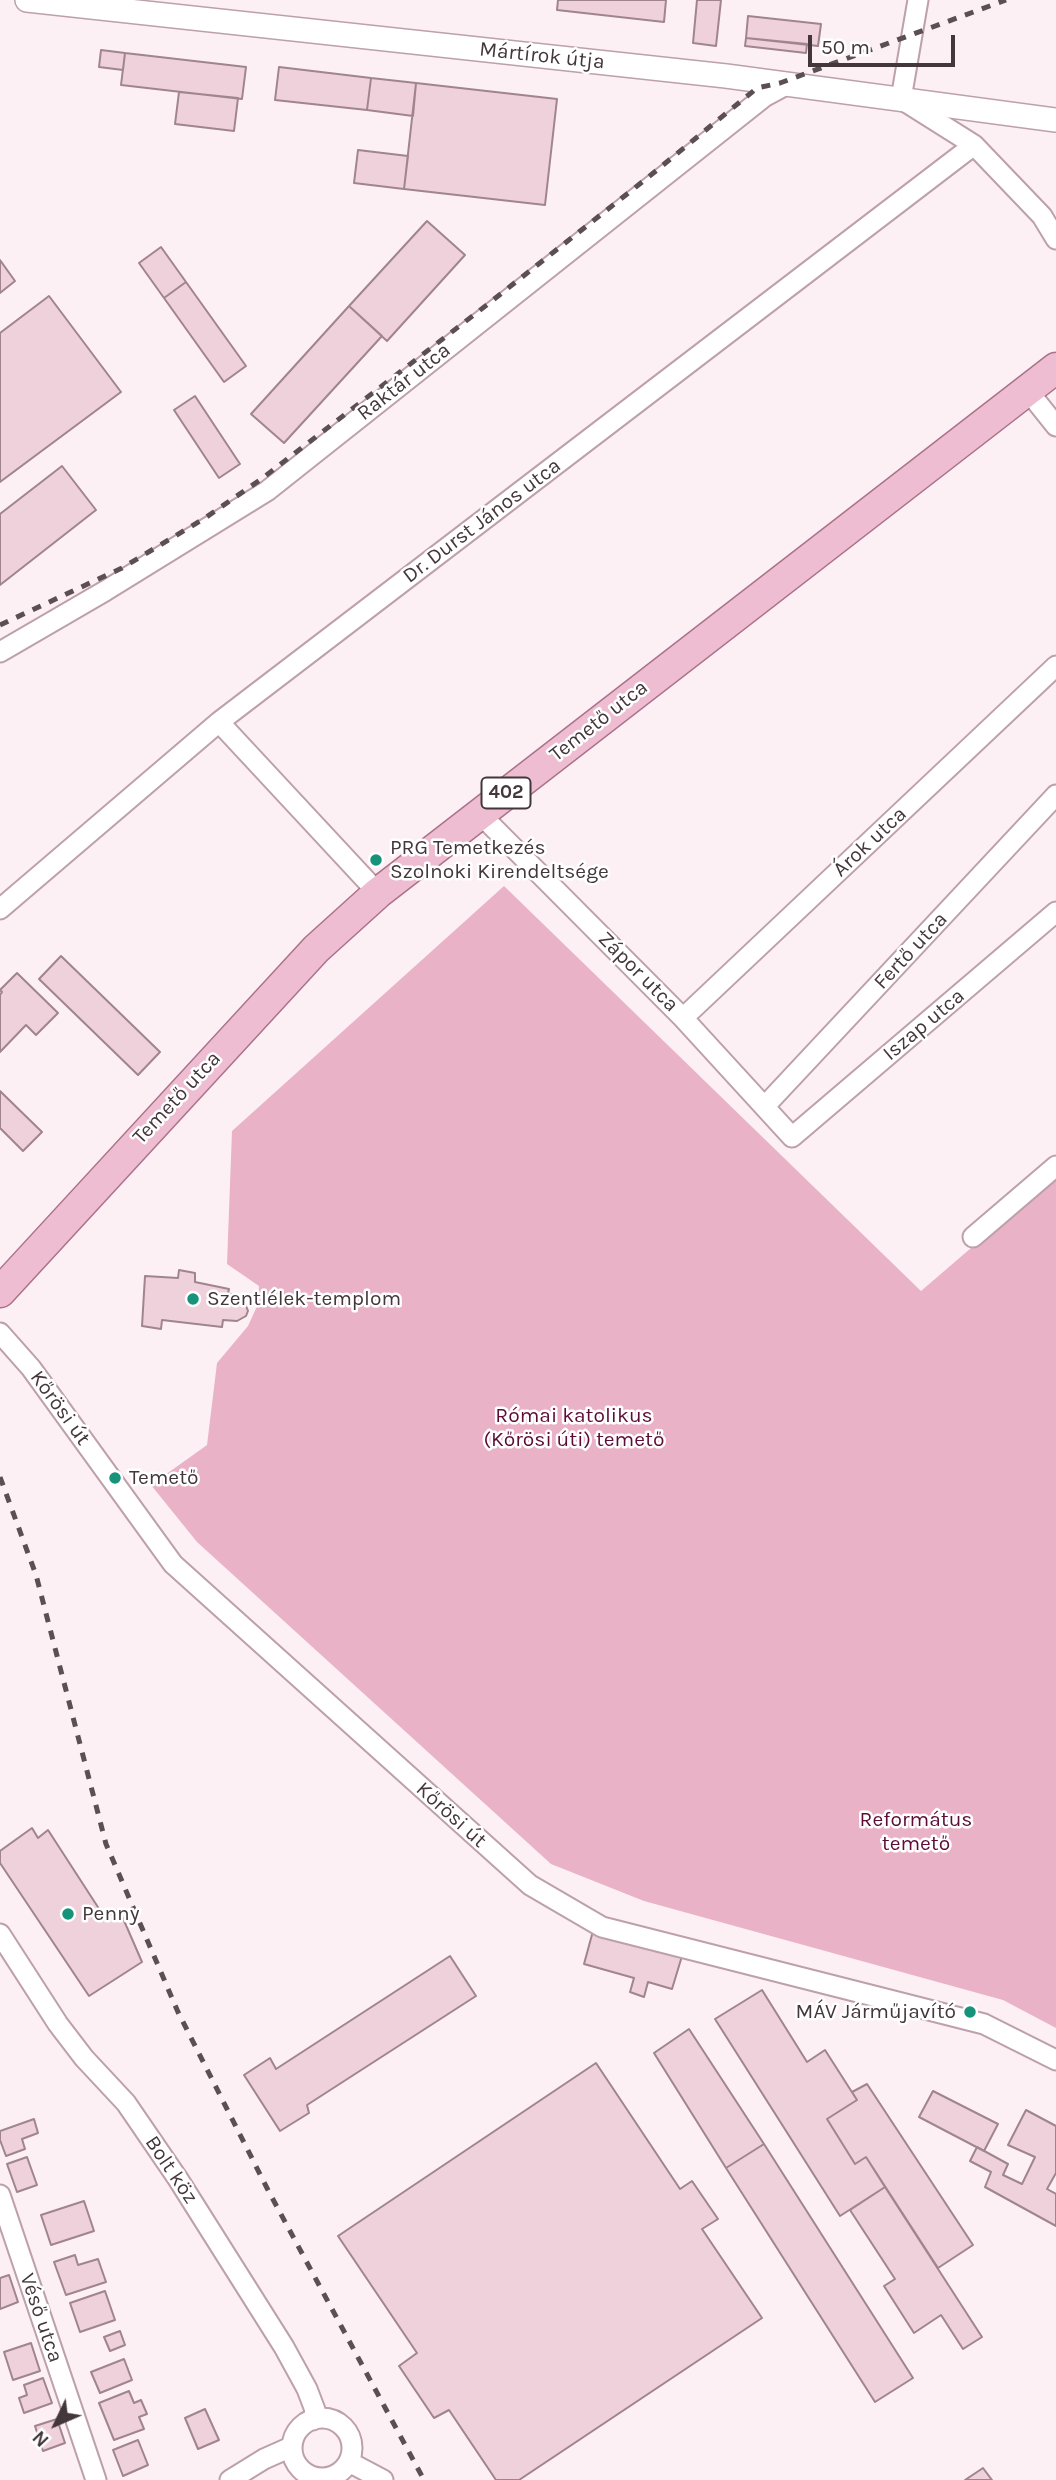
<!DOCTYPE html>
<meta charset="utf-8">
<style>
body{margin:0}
#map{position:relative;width:1056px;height:2480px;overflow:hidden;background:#fcf0f4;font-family:Karla,sans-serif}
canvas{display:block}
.north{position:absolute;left:21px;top:2389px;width:70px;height:70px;-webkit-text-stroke:5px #fff;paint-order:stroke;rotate:226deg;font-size:19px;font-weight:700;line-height:28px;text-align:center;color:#43373c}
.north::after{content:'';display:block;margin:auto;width:24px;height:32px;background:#43373c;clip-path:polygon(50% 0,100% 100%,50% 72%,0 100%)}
.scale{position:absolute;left:808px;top:35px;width:147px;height:32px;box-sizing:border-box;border:4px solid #43373c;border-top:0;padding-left:9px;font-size:21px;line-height:24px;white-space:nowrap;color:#43373c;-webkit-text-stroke:5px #fff;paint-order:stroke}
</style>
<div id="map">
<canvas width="1056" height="2480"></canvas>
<div class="north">N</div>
<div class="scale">50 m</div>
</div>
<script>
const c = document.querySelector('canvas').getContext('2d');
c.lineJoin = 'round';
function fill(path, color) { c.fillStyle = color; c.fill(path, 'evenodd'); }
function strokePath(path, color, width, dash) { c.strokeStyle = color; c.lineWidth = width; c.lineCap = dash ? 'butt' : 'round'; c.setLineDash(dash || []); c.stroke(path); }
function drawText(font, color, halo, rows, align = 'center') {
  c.font = font + ' Karla,sans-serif'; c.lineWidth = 5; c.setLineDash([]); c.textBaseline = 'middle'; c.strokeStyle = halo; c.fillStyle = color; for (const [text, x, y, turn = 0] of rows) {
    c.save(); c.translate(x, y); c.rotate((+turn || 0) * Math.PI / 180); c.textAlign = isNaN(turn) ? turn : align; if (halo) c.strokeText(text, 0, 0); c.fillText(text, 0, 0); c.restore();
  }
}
const green = new Path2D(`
 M504,886L921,1291L1056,1175V2028L1003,2000L644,1901L551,1864L197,1542L151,1485L207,1445L217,1363L248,1326L258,1304L259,1286L227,1264L232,1131Z`);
const building = new Path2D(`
 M558,0H666L664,22L557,10Z
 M697,0H721L716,46L693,43Z
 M748,16L821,24L818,46L746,38Z
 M746,38L807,44L806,53L745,46Z
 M101,50L125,53L123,70L99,67Z
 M125,53L246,67L242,99L121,85Z
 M279,67L371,78L367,110L275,100Z
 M371,78L416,83L413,116L367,110Z
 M416,83L557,99L545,205L404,189Z
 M179,92L238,98L234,131L175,124Z
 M358,150L408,156L404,189L354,183Z
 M427,221L465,255L387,341L349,306Z
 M161,247L186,282L164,298L139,263Z
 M0,260L15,281L0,293Z
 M186,282L246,366L224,382L164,298Z
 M49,296L121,392L0,482V333Z
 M349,306L382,336L284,443L251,414Z
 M195,396L240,464L219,478L174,410Z
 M62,466L96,510L0,585V514Z
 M61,956L160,1052L138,1075L39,979Z
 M17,973L58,1013L36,1035L26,1025L0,1052V995L2,992L0,990Z
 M0,1091L42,1132L23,1151L0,1128Z
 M179,1270L195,1273V1282L229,1289L228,1293L244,1300L248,1311L246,1316L237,1321L223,1320L222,1327L162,1320L161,1329L142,1326L145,1276L178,1278Z
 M32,1828L38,1838L48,1830L105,1918L119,1909L142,1962L89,1996L0,1863V1851Z
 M593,1931L682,1956L672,1989L648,1982L644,1997L630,1992L634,1978L584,1964Z
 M450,1956L476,1996L307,2105L309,2113L280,2131L244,2075L270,2058L276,2069Z
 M762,1990L807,2062L825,2050L857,2100L827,2119L855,2164L866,2157L885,2187L840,2216L715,2019Z
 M689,2029L764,2144L726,2168L654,2053Z
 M596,2063L680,2189L692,2181L718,2219L702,2229L762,2318L519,2480H496L449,2410L434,2418L399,2366L417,2353L338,2236Z
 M867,2084L973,2245L938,2268L866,2157L855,2164L827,2119L857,2100L852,2092Z
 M933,2091L998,2124L984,2151L919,2117Z
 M1026,2110L1056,2126V2173L1047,2189L1056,2194V2226L985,2187L991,2172L970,2161L977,2147L1008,2164L1003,2175L1022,2184L1035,2157L1008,2145Z
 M34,2119L38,2133L22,2139L25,2149L6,2156L0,2140V2131Z
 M764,2144L913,2378L875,2402L726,2168Z
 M27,2157L37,2185L17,2192L7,2164Z
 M885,2187L982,2337L963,2349L941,2315L914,2333L884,2286L895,2279L850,2210Z
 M84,2201L94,2231L51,2245L41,2215Z
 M75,2255L78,2265L98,2259L106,2282L66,2295L54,2262Z
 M9,2275L18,2302L0,2309V2278Z
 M105,2291L115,2320L80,2332L70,2303Z
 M120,2331L125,2345L110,2351L104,2337Z
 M31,2343L40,2371L13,2380L4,2352Z
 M124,2359L132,2380L100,2393L91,2372Z
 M43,2378L52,2403L24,2413L19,2398L27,2395L24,2385Z
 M129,2391L134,2403L141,2400L147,2414L139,2417L144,2429L114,2440L99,2403Z
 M205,2409L219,2440L198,2449L185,2418Z
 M57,2419L65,2443L43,2451L35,2426Z
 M138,2440L148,2465L123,2476L113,2450Z
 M983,2468L992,2480H965Z`);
const minor = new Path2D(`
 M918,0L901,99L974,145L1042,216L1056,239
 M1028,391L1056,426
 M0,652L105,591L267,491L764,97L788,84
 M219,722L378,893
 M479,813L683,1018L792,1137L1056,912
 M0,909L219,722L974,145
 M683,1018L1056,666
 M765,1106L1056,795
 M973,1237L1056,1166
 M0,1333L31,1368L173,1564L530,1885L602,1927L984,2024L1056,2060
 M0,1934L58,2024L84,2058L126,2103L178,2179L284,2347L307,2389L315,2410L313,2420
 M0,2195L96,2480
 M292 2448a30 30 0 1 1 60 0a30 30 0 1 1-60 0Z
 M349,2462L383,2480
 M230,2480L264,2459L291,2447`);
const tertiary = new Path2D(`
 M27,0L726,76L1056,120`);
const primary = new Path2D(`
 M0,1292L316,949L378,893L1056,368`);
const rail = new Path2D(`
 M0,625L122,568L205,518L260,480L488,304L646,179L757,88L780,83L1006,0
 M0,1477L36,1575L106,1844L178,2012L269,2192L424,2480`);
const markers = [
 [376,860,7,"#16937a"],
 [193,1299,7,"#16937a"],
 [115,1478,7,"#16937a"],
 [68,1914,7,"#16937a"],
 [970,2012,7,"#16937a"]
];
const shields = [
 [506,793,49]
];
const shieldNames = [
 ["402",506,793]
];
const streetNames = [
 ["Mártírok útja",542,56,6],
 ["Raktár utca",404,382,-38],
 ["Dr. Durst János utca",482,521,-37],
 ["Temető utca",599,721,-38],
 ["Árok utca",870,842,-43],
 ["Fertő utca",911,951,-47],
 ["Zápor utca",638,972,45],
 ["Iszap utca",924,1025,-40],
 ["Temető utca",177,1098,-47],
 ["Kőrösi út",60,1408,54],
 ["Kőrösi út",451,1815,42],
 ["Bolt köz",171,2170,56],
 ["Véső utca",41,2318,71]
];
const poiNames = [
 ["PRG Temetkezés",390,848],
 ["Szolnoki Kirendeltsége",390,872],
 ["Szentlélek-templom",207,1299],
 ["Temető",129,1478],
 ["Penny",82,1914],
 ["MÁV Járműjavító",956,2012,"right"]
];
const parkNames = [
 ["Római katolikus",574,1416],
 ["(Kőrösi úti) temető",574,1440],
 ["Református",916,1820],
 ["temető",916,1844]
];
fill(green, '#eab2c7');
fill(building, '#efd1db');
strokePath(building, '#a0848e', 2);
strokePath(minor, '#bda0aa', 23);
strokePath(tertiary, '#bda0aa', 26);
strokePath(primary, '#ab7289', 33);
strokePath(minor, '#fff', 19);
strokePath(tertiary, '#fff', 23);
strokePath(primary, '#eebdd1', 30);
strokePath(rail, '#5b4f54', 5, [9, 9]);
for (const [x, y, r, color] of markers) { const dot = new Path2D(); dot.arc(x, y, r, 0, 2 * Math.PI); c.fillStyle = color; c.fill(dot); strokePath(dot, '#fff', 2.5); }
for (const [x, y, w] of shields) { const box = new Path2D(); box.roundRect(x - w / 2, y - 15.5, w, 31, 5); c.fillStyle = '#fff'; c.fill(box); strokePath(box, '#43373c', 2); }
drawText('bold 19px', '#43373c', null, shieldNames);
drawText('21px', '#43373c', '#fff', streetNames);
drawText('21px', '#43373c', '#fff', poiNames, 'left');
drawText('21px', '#5d0c37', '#fff', parkNames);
</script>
